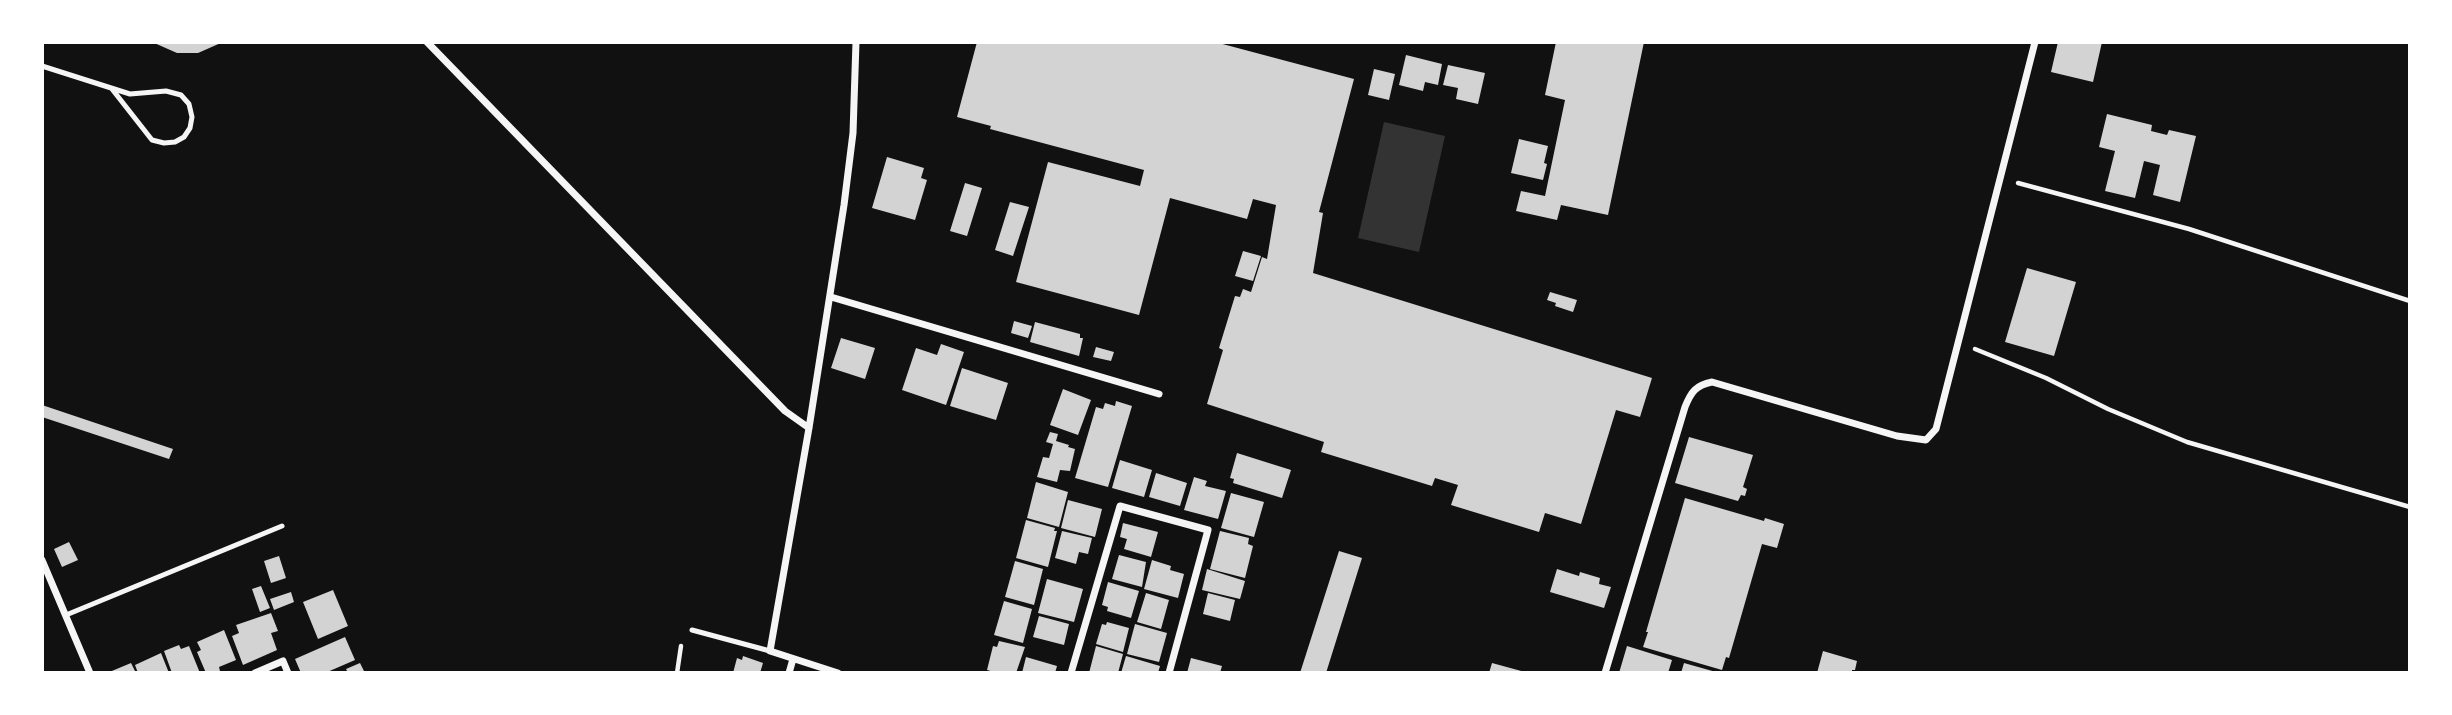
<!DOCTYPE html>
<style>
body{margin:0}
#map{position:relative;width:2452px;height:715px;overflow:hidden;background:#111;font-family:"Golos Text",sans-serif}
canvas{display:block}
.frame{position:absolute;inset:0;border:44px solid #fff;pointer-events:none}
</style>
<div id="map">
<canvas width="2452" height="715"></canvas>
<div class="frame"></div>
</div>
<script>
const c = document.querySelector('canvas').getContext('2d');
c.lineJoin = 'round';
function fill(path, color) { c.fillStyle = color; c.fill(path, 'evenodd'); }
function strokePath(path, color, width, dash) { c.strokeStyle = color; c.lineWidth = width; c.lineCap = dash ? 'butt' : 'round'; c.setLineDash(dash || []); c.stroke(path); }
const water = new Path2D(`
 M1384,122L1445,136L1419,252L1358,238Z`);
const building = new Path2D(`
 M152,42H223L198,53H177Z
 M977,42H1215L1354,79L1319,212L1323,213L1313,273L1652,378L1640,417L1616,410L1581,524L1545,513L1539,532L1451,505L1458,485L1435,478L1432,486L1321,452L1324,442L1207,404L1223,350L1219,348L1235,296L1240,297L1243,289L1251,292L1262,257L1267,259L1276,205L1253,199L1247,219L1170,198L1139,315L1016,282L1048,162L1140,186L1144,170L990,129L991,126L957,117Z
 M1556,42H1644L1608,215L1561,205L1557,220L1516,211L1521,191L1545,196L1565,100L1545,95Z
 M2058,42H2102L2093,82L2051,72Z
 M1406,55L1442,64L1438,85L1425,82L1423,91L1399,85Z
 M1448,65L1485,73L1478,104L1456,99L1458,88L1443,85Z
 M1374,69L1395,74L1389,100L1368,95Z
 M2107,114L2152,125L2151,131L2167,135L2169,130L2196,136L2180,202L2153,195L2160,165L2144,161L2135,198L2105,191L2115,151L2099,147Z
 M1519,139L1548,146L1544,163L1547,164L1543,180L1511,173Z
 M887,157L924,168L921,178L927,180L915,220L872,208Z
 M965,183L982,188L967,236L950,231Z
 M1010,202L1029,207L1013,256L995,250Z
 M1243,251L1261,256L1253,281L1235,276Z
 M2027,268L2076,282L2054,356L2005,342Z
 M1550,292L1577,300L1573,312L1555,306L1556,303L1547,300Z
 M1014,321L1032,326L1028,338L1011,333Z
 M1035,322L1080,334V338H1083L1079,356L1030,342Z
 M841,338L875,348L865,379L831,368Z
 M941,344L964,352L946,405L902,390L916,348L937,355Z
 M1096,347L1114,352L1111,361L1093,357Z
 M962,368L1008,383L996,420L950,406Z
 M1063,389L1091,400L1078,435L1050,425Z
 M1116,401L1132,406L1108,487L1075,478L1096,407L1103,409L1105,403L1115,406Z
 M42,405L173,449L169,459L42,417Z
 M1050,432L1058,434L1056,441L1069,445L1068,447L1075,449L1070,471L1060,470L1057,482L1037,477L1043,457L1049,458L1053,444L1046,442Z
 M1689,437L1753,455L1743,487L1747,489L1745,496L1741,495L1738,501L1675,483Z
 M1237,453L1291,470L1282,498L1233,483L1234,479L1230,478Z
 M1120,460L1152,470L1144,497L1112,488Z
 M1156,473L1187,483L1180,506L1149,497Z
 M1194,477L1207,481L1205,486L1226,491L1218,519L1184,510Z
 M1036,482L1068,492L1059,527L1027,518Z
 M1231,493L1264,502L1254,537L1221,528Z
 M1685,498L1764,521L1765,518L1784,524L1777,548L1762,544L1729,658L1726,657L1722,670L1643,647L1648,632H1646Z
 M1068,500L1102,509L1095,537L1061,528Z
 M1026,520L1055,528L1054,531H1057L1048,567L1016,558Z
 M1123,523L1158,532L1151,557L1124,549L1127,539L1120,537Z
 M1062,531L1092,538L1088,554L1079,552L1076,564L1055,558Z
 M1220,531L1249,538L1248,544L1253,546L1245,578L1210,569Z
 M69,542L78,560L62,567L54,549Z
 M1339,551L1362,558L1326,673H1300Z
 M1119,555L1146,562L1142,587L1112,579Z
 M279,556L286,578L271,583L264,561Z
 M1152,560L1171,566L1170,570L1184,574L1178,598L1144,589Z
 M1015,561L1043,569L1034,605L1005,597Z
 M1207,569L1245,581L1240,599L1202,590Z
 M1557,569L1579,576L1580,572L1600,578L1599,584L1611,587L1604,608L1550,592Z
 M1047,579L1083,589L1074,622L1038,613Z
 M1108,582L1139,591L1131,618L1107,611L1108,607L1102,605Z
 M261,586L270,608L260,612L252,589Z
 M333,590L348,626L318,639L303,602Z
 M291,592L294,602L274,610L270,599Z
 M1146,593L1169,600L1161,629L1137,622Z
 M1208,593L1235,600L1230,621L1203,614Z
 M1004,601L1032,609L1023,643L994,635Z
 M271,613L278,631L271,633L277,650L243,665L232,636L239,633L236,625Z
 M1039,616L1069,624L1064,645L1033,637Z
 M1107,622L1129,628L1123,652L1096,644L1102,624L1106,625Z
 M1135,624L1167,633L1159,662L1127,654Z
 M224,630L236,660L219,667L220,671L216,673H206L197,652L201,650L197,642Z
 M345,637L355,660L325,673H301L295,659Z
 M999,641L1025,647L1016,673H998L987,670L993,646L997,647Z
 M179,645L181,649L189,646L200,673H172L164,651Z
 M1096,646L1123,654L1118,673H1089Z
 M1627,646L1672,660L1668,673H1619Z
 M1823,651L1857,661L1855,670H1852V673H1817Z
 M161,653L169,673H138L135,665Z
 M743,656L763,663L760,673H733L737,658L742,660Z
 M1126,656L1160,666L1158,673H1121Z
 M1026,657L1057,666L1055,673H1022Z
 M1191,658L1222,666L1220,673H1187Z
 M131,663L136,673H107Z
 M360,663L365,673H348L346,669Z
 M1492,663L1525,672V673H1489Z
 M1684,663L1716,672V673H1681Z`);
const path = new Path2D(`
 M2018,183L2189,229L2410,301
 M1975,349L2046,378L2108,409L2187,442L2410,507
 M677,673L681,646`);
const service = new Path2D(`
 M42,66L130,94L166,91L181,95L189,104L192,117L190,128L184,137L175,142L164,143L152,140L112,89
 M66,615L282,526
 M692,630L770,651`);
const minor = new Path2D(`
 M427,42L785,411L809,428
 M831,297L1159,394
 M42,560L90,673
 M255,673L283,661L288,673
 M789,673L793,659
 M838,673L770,651L809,428L844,205L853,133L856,42
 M1071,673L1120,506L1208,530L1169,673
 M1605,673L1685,407C1691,392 1696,385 1712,382L1897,436L1926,440L1936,429L2035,42`);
fill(water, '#333');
fill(building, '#d3d3d3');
strokePath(path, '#f5f5f5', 4.5);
strokePath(service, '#f5f5f5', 5);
strokePath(minor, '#f5f5f5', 7);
</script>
